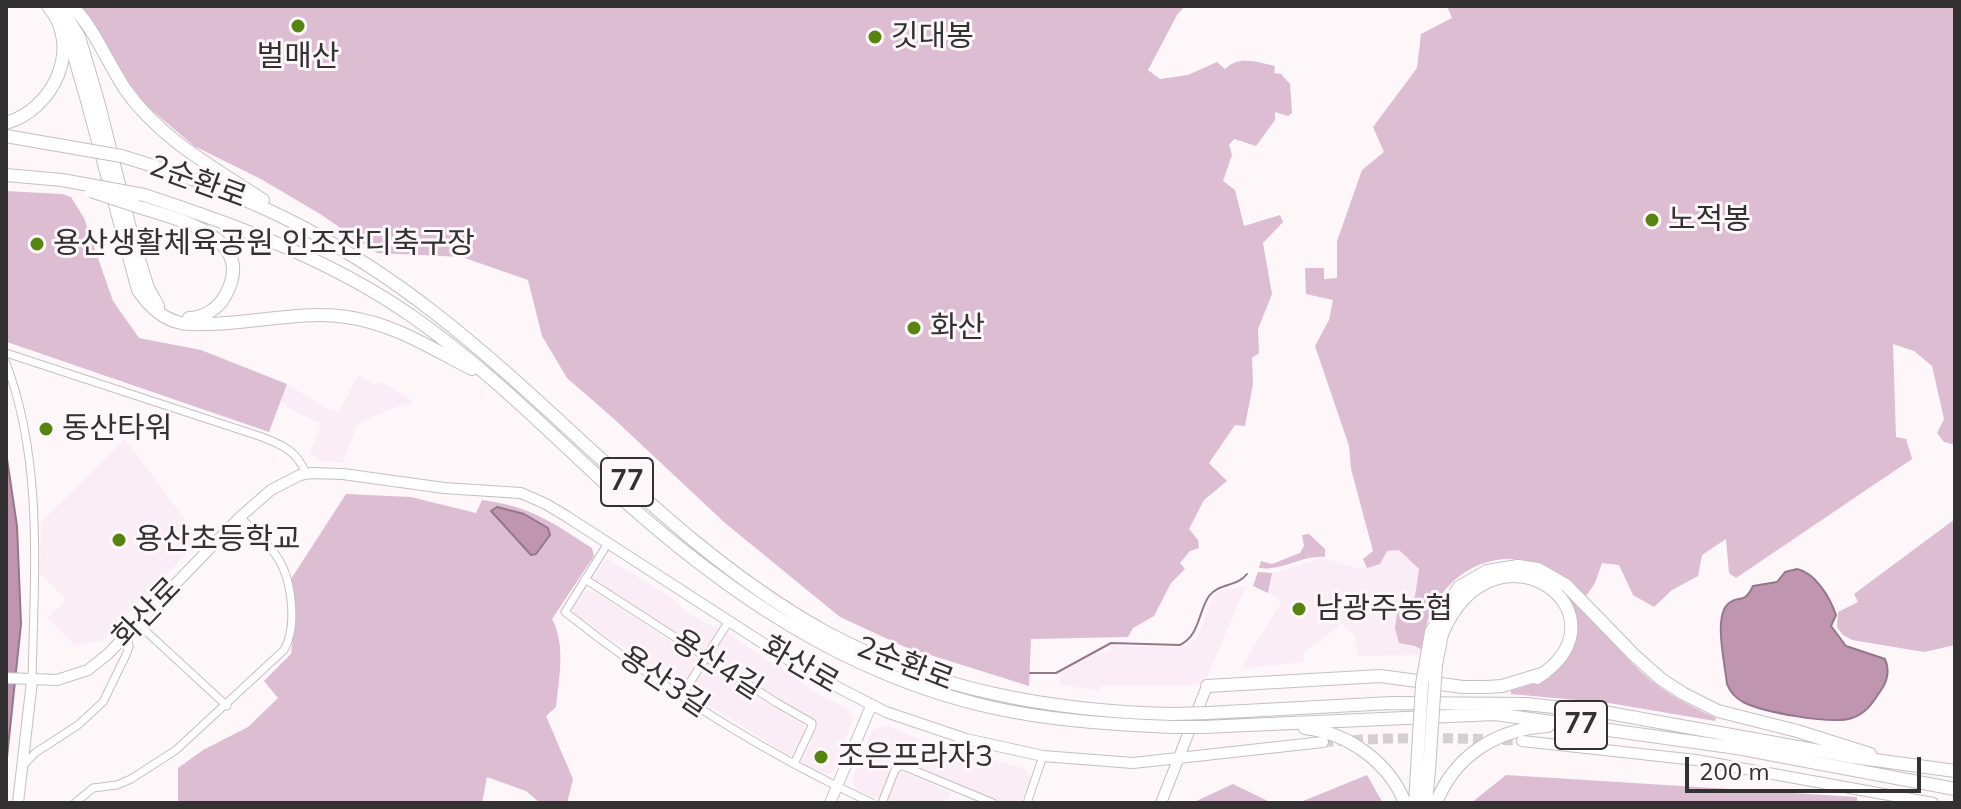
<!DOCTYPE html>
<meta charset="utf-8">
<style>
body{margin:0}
#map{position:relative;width:1961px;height:809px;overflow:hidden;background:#fdf7fa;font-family:Mulish,sans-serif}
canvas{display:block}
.frame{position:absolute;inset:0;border:8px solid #333132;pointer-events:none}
.scale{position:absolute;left:1685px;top:757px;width:236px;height:36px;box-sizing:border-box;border:4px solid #333132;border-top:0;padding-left:10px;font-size:24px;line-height:28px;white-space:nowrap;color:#333132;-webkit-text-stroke:6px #fdf7fa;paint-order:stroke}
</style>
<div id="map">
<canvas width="1961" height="809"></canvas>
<div class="frame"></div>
<div class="scale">200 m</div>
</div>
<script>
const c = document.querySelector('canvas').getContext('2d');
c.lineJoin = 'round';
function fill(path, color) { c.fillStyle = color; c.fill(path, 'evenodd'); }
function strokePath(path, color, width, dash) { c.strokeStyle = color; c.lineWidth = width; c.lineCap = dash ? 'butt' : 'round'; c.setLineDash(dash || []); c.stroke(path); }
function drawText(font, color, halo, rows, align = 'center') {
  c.font = font + ' Mulish,"Noto Sans KR",sans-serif'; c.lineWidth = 6; c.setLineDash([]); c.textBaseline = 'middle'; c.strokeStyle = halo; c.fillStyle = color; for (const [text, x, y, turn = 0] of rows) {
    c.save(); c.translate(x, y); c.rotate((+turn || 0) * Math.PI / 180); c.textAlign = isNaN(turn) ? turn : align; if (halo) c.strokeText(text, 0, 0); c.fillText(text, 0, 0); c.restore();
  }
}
const built = new Path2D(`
 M358,375L375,385L378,381L395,389L409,398L412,403L408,406L406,403L358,423L343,463L324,462L316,459L310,453L321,424L288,408L281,399L287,384L326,408L339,412Z
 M125,439L198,537L197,543L102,641L75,645L47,618L66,600L40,573L41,522Z
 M1399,550L1419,569L1415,596L1401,608L1399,643L1415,646L1426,652L1427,655L1358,656L1354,635L1342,624L1305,651L1303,662L1240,669L1282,601L1268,593L1272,573L1313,561L1320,557L1360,569L1367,568L1387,551Z
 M605,560H610L672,598L687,613L720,630L705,652L595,583L594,577Z
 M1246,586L1205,682L1185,686H1101V691L1060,685V673L1096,653L1098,656L1112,650L1111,646L1180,647L1188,644L1197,637L1214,596L1220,591Z
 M592,590L700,660L683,687L574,614L573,608L585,591Z
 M727,633L799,680L812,691L849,709L853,719L833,772L827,775L804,765L802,761L817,727L815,722L779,702L711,656Z
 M706,664L804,726L806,733L793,755H788L688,692Z
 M886,725L929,743L1023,768L1031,778L1021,803H1000L897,760L881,797L876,798L856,790L852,781L872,730Z
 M903,772L951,792L946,803H891L888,797L898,774Z`);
const green = new Path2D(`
 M76,6H1185L1177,15L1148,70L1160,79L1188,75L1217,62L1225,69C1238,55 1258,62 1275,66L1274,73L1281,74L1290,84L1292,113L1288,116L1275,112V120L1256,146L1234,139L1229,145L1232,155L1223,181L1235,190L1244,226L1280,215L1283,222L1263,243L1272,294L1258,329L1259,353L1252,358L1253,384L1245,426L1235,425L1209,463L1227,481L1204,500L1189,529L1198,540L1199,548L1190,551L1180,563L1185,569L1171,583L1154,616L1133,628L1128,637L1031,639L1029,686L905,647L840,617L725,523L613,418L567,378L542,336L528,280L462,257L377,253L320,214L261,179L194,146L148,107L120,72Z
 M1447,6H1955V445L1944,442L1937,433L1944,419L1932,366L1914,351L1893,344L1896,437L1906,439L1912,459L1736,578L1729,573L1726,539L1702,555L1698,576L1672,590L1654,607L1633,595L1619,565L1602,563L1595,583L1586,596C1568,583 1548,566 1526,561C1482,551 1442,580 1428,620C1424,629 1426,642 1426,652L1415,646L1399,643L1395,628L1397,614L1415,596L1419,569L1399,550L1387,551L1380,564L1367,568L1363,559L1373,551L1351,469L1349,446L1315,346L1329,320L1333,300L1306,294L1305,268H1324V279L1337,278V241L1362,170L1384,152L1373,127L1417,68L1421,34L1452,18Z
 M6,191L62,194L71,197L84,218L113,301L139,338L201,350L287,384L269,432L7,342Z
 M346,494L411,497L476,513L482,500C533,507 551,522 592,548L594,556L552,619C566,645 559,678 556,707L546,716L573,779L567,803H540L526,791L487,777L482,803H178V768L203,750L248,727L278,698L264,681L291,654L296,612L289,582Z
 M1955,519V645L1924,652L1852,640L1843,635L1837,627L1838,612L1858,602L1854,594Z
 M1309,534L1325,549V557C1300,555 1286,571 1259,568L1261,561L1272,564L1300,553L1304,546L1302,535Z
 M1258,572L1272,573L1268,593L1253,586Z
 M1553,582C1584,605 1606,636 1632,663C1656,688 1685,704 1716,718L1715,721L1609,703L1511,694V690C1547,685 1590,651 1571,610C1567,601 1558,592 1552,585Z
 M1367,775L1383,803H1298Z
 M1506,775L1857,797V803H1471Z
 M1233,784L1272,803H1192Z`);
const water = new Path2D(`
 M6,452L17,526L21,624L6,767Z
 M497,507L524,514L548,528L550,535L536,554L531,555L491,511Z
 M1797,569C1816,573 1830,598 1836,615L1831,626L1846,646L1885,659C1890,671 1887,683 1879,693C1872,704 1865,714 1852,718C1831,725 1763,712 1743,702C1734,697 1730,692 1727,684C1725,664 1713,615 1729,603C1739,595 1744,605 1753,586L1777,582L1785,572Z`);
const stream = new Path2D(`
 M1030,673H1056L1111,643L1180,645C1200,635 1198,612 1209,596C1219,583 1237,587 1247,574`);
const secondaryTunnel = new Path2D(`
 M1323,742C1390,737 1456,737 1522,741`);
const street = new Path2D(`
 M6,353L262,437C285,446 296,451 306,473
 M6,363C44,463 34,576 32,681
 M608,543L565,612C659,686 763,753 872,803
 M585,579L777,703L812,723V726L794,764
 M137,623L227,706
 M682,695L729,621
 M23,766L35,753L78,725L103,702L126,655L129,647L128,633
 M75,803L93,788L117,785L131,779L176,750L284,650C298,625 292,576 275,554C265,541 252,529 240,517
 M882,803L895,770L901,765L993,803
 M1027,803L1043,756`);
const secondary = new Path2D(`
 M6,678L57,680L88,670L108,654L240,517L271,490L300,475L311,473L343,474L444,488L521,493L546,504L566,516L806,671L886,712L966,739L1043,756L1133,763L1323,742
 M1522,741L1696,760L1933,803
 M18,803L32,681
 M830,803L871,706
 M1161,803L1207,686`);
const highway = new Path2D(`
 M60,6L79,37L98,101L133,240L148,288L158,306
 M72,6C95,29 107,62 125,89C160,139 213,167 263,200
 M57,16L69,38L86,97L138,290C148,305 162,319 181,323C188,325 198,324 205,324C252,324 301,310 347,317C395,324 430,348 472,369
 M6,123C54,109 83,47 48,6
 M121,156C243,192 335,235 436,314C568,417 677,549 824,631C932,690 1051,711 1172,714
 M144,195C238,226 332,260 413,317C488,369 552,435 619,496C728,594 848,676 994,708C1053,721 1114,725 1174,727
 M136,206C176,219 259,236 225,296C218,309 203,318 189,318
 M1431,632L1459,587L1487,571L1518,566L1538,569L1566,585L1634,655L1661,679L1684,694L1718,711L1797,731L1870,754
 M1442,634C1495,510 1636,614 1537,678
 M1207,686L1380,676L1463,687H1487L1502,686L1545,673
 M1208,713L1391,703L1526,704L1609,713L1853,757L1955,771
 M1203,727L1495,714L1737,748L1955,789
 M1305,728C1348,733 1389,762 1405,803
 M1415,803L1417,770
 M1426,803L1429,770
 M1436,803C1455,755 1497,729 1548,726`);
const highwayBridge = new Path2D(`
 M6,136L121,156
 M6,175L62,180L144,195
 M91,191L136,206
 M1172,714L1208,713
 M1174,727H1203
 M1417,770L1422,684L1431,632
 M1429,770L1436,665L1442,634`);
const markers = [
 [298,26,8,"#578310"],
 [875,37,8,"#578310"],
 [1652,220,8,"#578310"],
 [37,244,8,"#578310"],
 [914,328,8,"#578310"],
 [46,429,8,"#578310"],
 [119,540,8,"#578310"],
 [1299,609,8,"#578310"],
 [821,757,8,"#578310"]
];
const shields = [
 [627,482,52],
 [1581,725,52]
];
const shieldNames = [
 ["77",627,482],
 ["77",1581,725]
];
const poiNames = [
 ["깃대봉",891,37],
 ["벌매산",298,57,"center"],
 ["노적봉",1668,220],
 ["용산생활체육공원 인조잔디축구장",53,244],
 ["화산",930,328],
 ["동산타워",62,429],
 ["용산초등학교",135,540],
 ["남광주농협",1315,609],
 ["조은프라자3",837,757]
];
const streetNames = [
 ["2순환로",198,182,20],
 ["화산로",147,613,-46],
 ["2순환로",905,664,21],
 ["용산4길",717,665,33],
 ["화산로",800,665,30],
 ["용산3길",664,682,34]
];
fill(built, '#fbedf6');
fill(green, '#ddbdd1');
fill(water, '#bf95b0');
strokePath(water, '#95778a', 2);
strokePath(stream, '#95778a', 2);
strokePath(secondaryTunnel, '#d5cfd2', 10, [10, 5]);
strokePath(street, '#c5bfc3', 9);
strokePath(secondary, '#c5bfc3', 12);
strokePath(highway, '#c5bfc3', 14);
strokePath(street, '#fff', 7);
strokePath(secondary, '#fff', 10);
strokePath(highway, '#fff', 12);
strokePath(highwayBridge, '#c5bfc3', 14, []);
strokePath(highwayBridge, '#fff', 12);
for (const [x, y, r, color] of markers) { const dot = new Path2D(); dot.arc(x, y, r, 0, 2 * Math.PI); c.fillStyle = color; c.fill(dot); strokePath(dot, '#fdf7fa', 3); }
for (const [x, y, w] of shields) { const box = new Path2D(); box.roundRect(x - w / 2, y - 24, w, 48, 6); c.fillStyle = '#fdf7fa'; c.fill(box); strokePath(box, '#333132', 2); }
drawText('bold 28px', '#333132', null, shieldNames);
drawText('30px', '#333132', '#fdf7fa', poiNames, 'left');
drawText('30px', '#333132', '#fdf7fa', streetNames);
</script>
